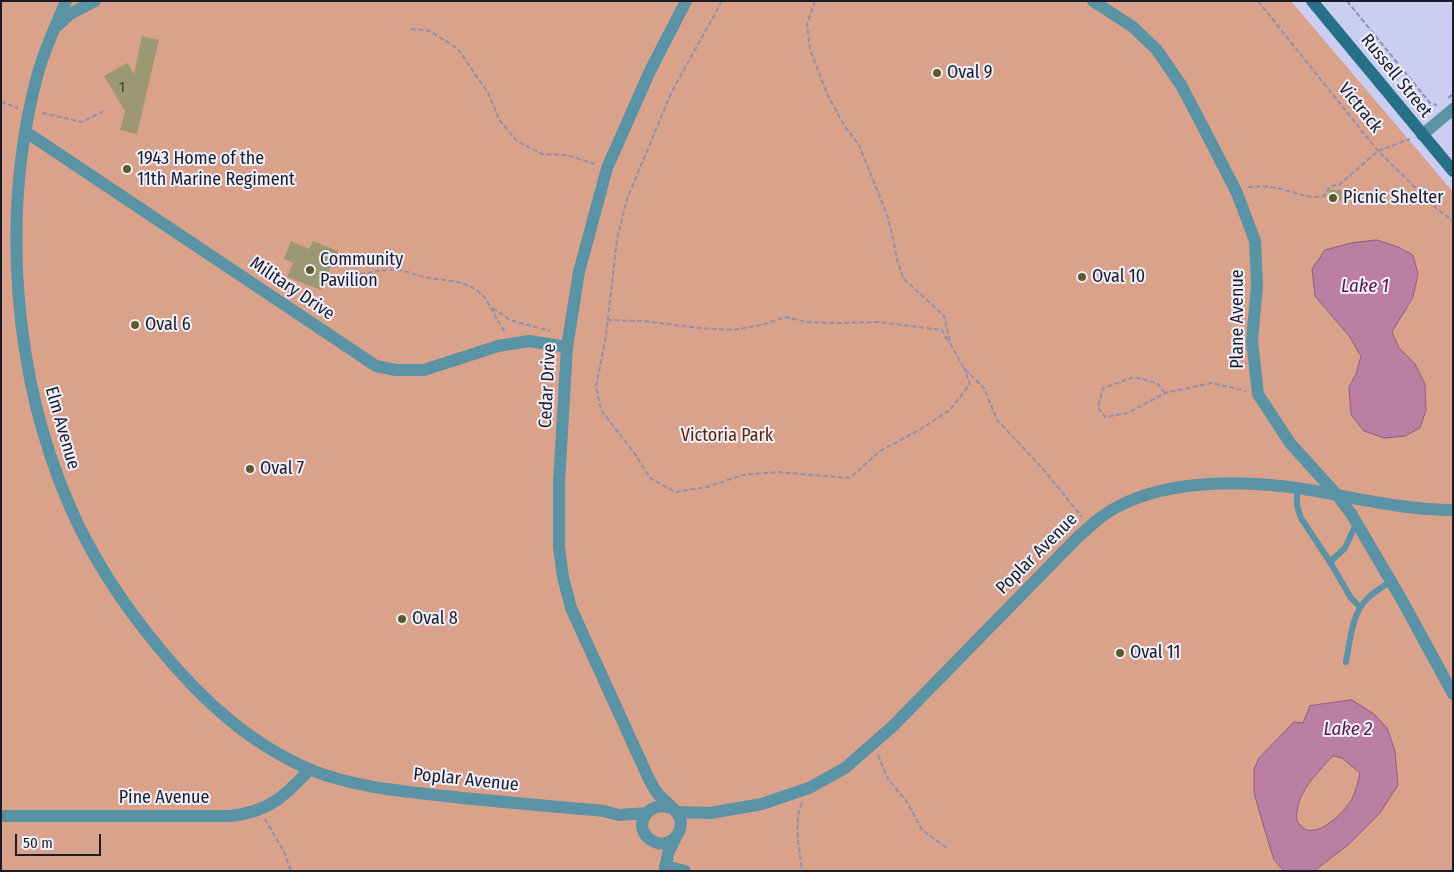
<!DOCTYPE html>
<style>
body{margin:0}
#map{position:relative;width:1454px;height:872px;overflow:hidden;background:#cbcdf3;font-family:"Fira Sans Condensed",sans-serif}
canvas{display:block}
.frame{position:absolute;inset:0;border:2px solid #1b1c29;pointer-events:none}
.scale{position:absolute;left:15px;top:834px;width:86px;height:22px;box-sizing:border-box;border:2px solid #1b1c29;border-top:0;padding-left:6px;font-size:15px;line-height:18px;white-space:nowrap;color:#1b1c29;-webkit-text-stroke:4px #eff0fc;paint-order:stroke}
</style>
<div id="map">
<canvas width="1454" height="872"></canvas>
<div class="frame"></div>
<div class="scale">50 m</div>
</div>
<script>
const c = document.querySelector('canvas').getContext('2d');
c.lineJoin = 'round';
function fill(path, color) { c.fillStyle = color; c.fill(path, 'evenodd'); }
function strokePath(path, color, width, dash) { c.strokeStyle = color; c.lineWidth = width; c.lineCap = dash ? 'butt' : 'round'; c.setLineDash(dash || []); c.stroke(path); }
function drawText(font, color, halo, rows, align = 'center') {
  c.font = font + ' "Fira Sans Condensed",sans-serif'; c.lineWidth = 4; c.setLineDash([]); c.textBaseline = 'middle'; c.strokeStyle = halo; c.fillStyle = color; for (const [text, x, y, turn = 0] of rows) {
    c.save(); c.translate(x, y); c.rotate((+turn || 0) * Math.PI / 180); c.textAlign = isNaN(turn) ? turn : align; if (halo) c.strokeText(text, 0, 0); c.fillText(text, 0, 0); c.restore();
  }
}
const green = new Path2D(`
 M1,1H1291L1453,192V871H1Z`);
const water = new Path2D(`
 M1377,240L1398,247L1413,255L1418,274L1413,297L1392,332L1399,348L1415,364L1425,384L1426,410L1420,428L1405,436L1384,438L1364,431L1351,415L1349,387L1356,374L1361,356L1349,336L1315,296L1312,269L1325,250L1351,243Z
 M1352,700L1374,714L1387,728L1395,751L1398,785L1380,813L1348,845L1314,871H1284L1274,860L1265,831L1254,793V769L1259,758L1294,722L1303,723L1310,706ZM1333,756L1342,758L1360,773C1358,782 1356,791 1352,799C1345,811 1320,837 1305,829C1302,828 1299,823 1297,821C1294,795 1316,774 1333,756Z`);
const building = new Path2D(`
 M142,36L159,40L137,134L120,130L125,111L104,76L127,63L134,74Z
 M1329,190H1341V201H1329Z
 M291,241L309,249L313,241L338,251L321,290L287,277L293,263L284,259Z`);
const path = new Path2D(`
 M722,1L672,91L627,199L617,239L606,335L596,387L601,410L635,454L650,478L675,492L707,487L742,475L778,472L850,478L880,451L919,430L950,410L970,384L964,368
 M815,1L807,24L810,50L828,96L844,125L859,145L887,215L893,238L897,259L903,278L944,316L951,345L964,368L984,388L997,420L1043,469L1082,517
 M1258,1L1378,151L1437,209L1453,221
 M1347,1L1430,103L1437,105
 M411,29L430,31L458,49L488,93L500,121L517,141L542,154L567,155L595,164
 M1448,98L1453,94
 M1,102L18,108
 M42,113L82,122L106,110
 M1248,187C1260,186 1272,186 1284,190C1298,193 1309,199 1324,196L1330,186L1339,185L1378,151L1410,139
 M360,274C373,272 385,269 398,270C407,271 415,275 424,277C441,281 464,279 479,292C492,303 495,320 506,333
 M493,308L510,320L550,331
 M607,320L643,321L699,328L734,330L761,325L786,317L806,322L839,323L878,322L942,330L949,343
 M1165,393L1157,383L1134,377L1103,388L1098,407L1105,417L1128,413L1165,393L1212,383L1246,391
 M878,755L888,779L907,802L922,830L947,848
 M802,803C793,821 800,852 802,871
 M265,819L284,852L291,871`);
const service = new Path2D(`
 M1297,488V506L1301,518L1330,562L1351,598L1360,607
 M1330,562L1345,548L1356,524
 M1346,662C1350,643 1351,615 1366,600C1373,592 1383,587 1391,581`);
const minor = new Path2D(`
 M66,1C56,25 45,48 38,73C0,212 13,378 71,509C93,559 125,607 160,649C202,700 250,744 311,770C354,787 400,791 445,796C498,802 551,806 604,811L619,815L647,813
 M1093,1L1133,27L1157,50L1181,85L1201,123L1237,193L1255,241L1257,285L1252,341L1258,394L1290,443L1337,495L1352,515L1403,602L1453,694
 M57,26L70,14L95,1
 M26,132L376,366L396,370H424L498,346L529,341L567,347
 M1422,135L1453,109
 M671,808C648,799 631,827 651,840C655,843 661,844 665,843C677,841 684,827 679,816C675,808 664,801 658,794C654,789 651,783 648,777L571,608L563,577L559,547V482L567,347L579,272L607,168L650,71L686,1
 M676,812L710,813L762,804L809,788L845,768L893,726L1077,538C1090,526 1103,514 1119,506C1173,478 1251,480 1310,490C1357,498 1404,510 1453,510
 M1,816H230C269,812 285,796 310,769
 M665,866L685,871
 M665,871L668,853L675,839`);
const secondary = new Path2D(`
 M1312,1L1453,171`);
const markers = [
 [937,73,5,"#5f5926"],
 [127,169,5,"#5f5926"],
 [1333,198,5,"#5f5926"],
 [310,270,5,"#5f5926"],
 [1082,277,5,"#5f5926"],
 [135,325,5,"#5f5926"],
 [250,469,5,"#5f5926"],
 [402,619,5,"#5f5926"],
 [1120,653,5,"#5f5926"]
];
const numberNames = [
 ["1",122,88]
];
const poiNames = [
 ["Oval 9",947,73],
 ["1943 Home of the",137,159],
 ["11th Marine Regiment",137,180],
 ["Picnic Shelter",1343,198],
 ["Community",320,260],
 ["Pavilion",320,281],
 ["Oval 10",1092,277],
 ["Oval 6",145,325],
 ["Oval 7",260,469],
 ["Oval 8",412,619],
 ["Oval 11",1130,653]
];
const streetNames = [
 ["Russell Street",1396,76,51],
 ["Victrack",1360,108,51],
 ["Military Drive",292,289,34],
 ["Plane Avenue",1238,319,-90],
 ["Cedar Drive",548,386,-87],
 ["Elm Avenue",62,428,74],
 ["Poplar Avenue",1037,554,-45],
 ["Poplar Avenue",466,780,6],
 ["Pine Avenue",164,798]
];
const parkNames = [
 ["Victoria Park",727,436]
];
const waterNames = [
 ["Lake 1",1365,287],
 ["Lake 2",1348,730]
];
fill(green, '#dba28b');
fill(water, '#ba7fa3');
strokePath(water, '#8a617e', 1);
fill(building, '#9c9873');
strokePath(path, '#8f91ae', 2, [5, 2.5]);
strokePath(service, '#5a92a6', 6);
strokePath(minor, '#5a92a6', 12);
strokePath(secondary, '#267088', 12);
for (const [x, y, r, color] of markers) { const dot = new Path2D(); dot.arc(x, y, r, 0, 2 * Math.PI); c.fillStyle = color; c.fill(dot); strokePath(dot, '#eff0fc', 2); }
drawText('15px', '#3b3b3c', null, numberNames);
drawText('18px', '#1b1c29', '#eff0fc', poiNames, 'left');
drawText('18px', '#1b1c29', '#eff0fc', streetNames);
drawText('18px', '#5d2306', '#eff0fc', parkNames);
drawText('italic 19px', '#5e1647', '#eff0fc', waterNames);
</script>
